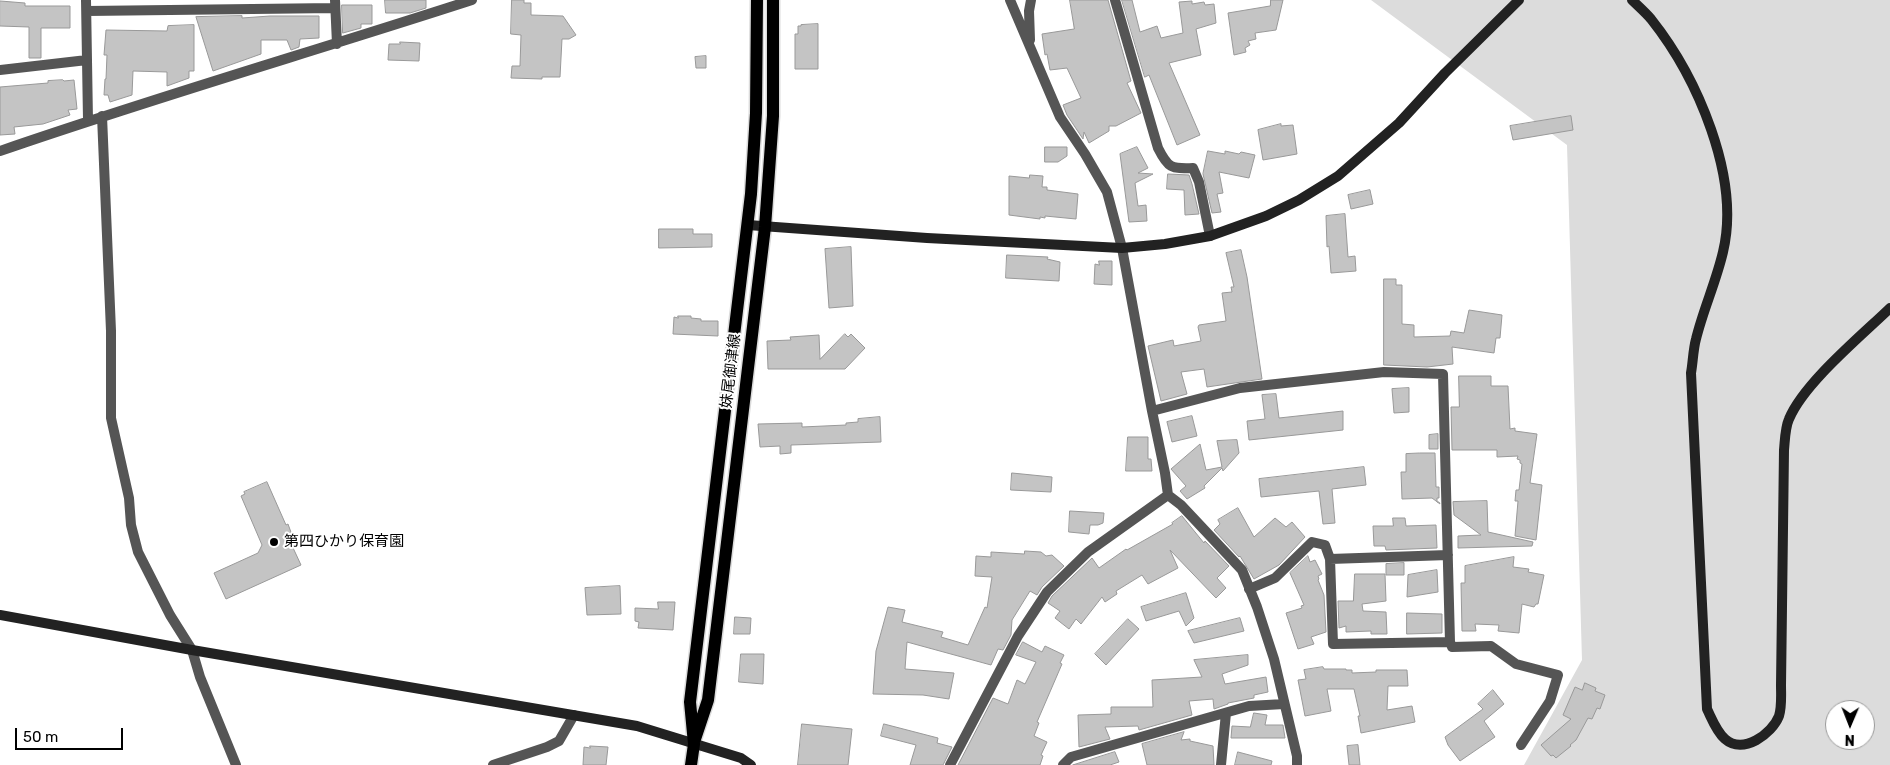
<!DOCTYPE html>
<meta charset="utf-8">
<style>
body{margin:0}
#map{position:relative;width:1890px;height:765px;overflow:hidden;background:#fff;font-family:Rubik,sans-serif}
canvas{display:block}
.north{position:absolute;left:1825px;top:700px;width:50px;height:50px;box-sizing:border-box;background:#fff;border:1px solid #999;border-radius:50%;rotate:181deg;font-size:14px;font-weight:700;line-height:20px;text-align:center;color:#000}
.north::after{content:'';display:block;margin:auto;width:18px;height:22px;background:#000;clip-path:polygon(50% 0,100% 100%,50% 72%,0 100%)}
.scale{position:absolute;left:15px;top:728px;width:108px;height:22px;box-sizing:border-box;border:2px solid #000;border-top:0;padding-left:6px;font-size:15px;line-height:18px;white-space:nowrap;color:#000;-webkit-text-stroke:4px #fff;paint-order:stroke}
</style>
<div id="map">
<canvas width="1890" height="765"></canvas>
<div class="north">N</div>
<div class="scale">50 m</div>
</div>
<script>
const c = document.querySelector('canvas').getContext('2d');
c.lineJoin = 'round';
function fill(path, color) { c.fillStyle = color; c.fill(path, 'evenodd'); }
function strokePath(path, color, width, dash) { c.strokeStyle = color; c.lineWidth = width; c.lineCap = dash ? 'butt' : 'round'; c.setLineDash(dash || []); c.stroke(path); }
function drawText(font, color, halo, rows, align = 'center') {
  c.font = font + ' Rubik,"Noto Sans JP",sans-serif'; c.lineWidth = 4; c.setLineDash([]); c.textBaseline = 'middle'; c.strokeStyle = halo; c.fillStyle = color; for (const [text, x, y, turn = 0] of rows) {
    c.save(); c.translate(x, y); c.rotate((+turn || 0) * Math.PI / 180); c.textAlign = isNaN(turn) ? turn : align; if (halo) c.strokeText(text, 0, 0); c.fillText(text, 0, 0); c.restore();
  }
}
const green = new Path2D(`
 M1371,0H1890V765H1524L1582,660L1567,145ZM1835,710H1865V740H1835Z`);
const building = new Path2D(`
 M385,0H426V8L410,13H386Z
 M512,0H524V3H531V15L563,16L576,35L569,39H562L560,77H542V79L511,78L512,66H520L521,35L511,34Z
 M1070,0H1108L1131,81L1127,83L1141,113L1116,126H1109V131L1089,143L1084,132L1083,139L1067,115L1063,105L1081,98L1067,68L1050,70L1047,54L1045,55L1042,34L1074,29Z
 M1122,0H1132L1140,32L1157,26L1161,38L1183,33L1179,2L1192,1V4L1204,2L1205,5L1214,4L1216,23L1196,29L1201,55L1169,63L1200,135L1177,145L1149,75L1145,77Z
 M1271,0H1283L1276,30L1255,33L1256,39L1248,41L1250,45L1245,48L1246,52L1234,55L1228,13L1270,6Z
 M0,1L25,3V6H70V28H41V58H29V27L0,26Z
 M342,5H372V24H361V28L343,33Z
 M242,16V18L270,16H319V38L300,39L299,47L291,50L287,40H261V54L213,71L196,17Z
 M818,24V69H795V34H798V26H801V25Z
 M194,25V71H189V78L167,86V72L133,71L132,95L110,102L108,95H104L105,79H106L107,55H104L106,30L167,31L168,26Z
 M400,42L420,43L419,61L388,60L389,44H400Z
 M706,56V68H696L695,57Z
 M63,80L64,81L74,80L77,109L68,110L70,115L43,124L14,127L15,134L0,135V87L48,83V81Z
 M1571,116L1573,130L1513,140L1510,126Z
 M1281,124V126L1293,125L1297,154L1263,160L1258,130Z
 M1045,147H1067V156L1058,162H1045Z
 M1137,147L1148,168L1138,173L1153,174L1135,183L1138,206L1146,205L1147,221L1129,222L1120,154Z
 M1208,151L1225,154V151L1239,154L1241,152L1255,155L1249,178L1219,172L1223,193L1217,194L1221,212L1212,213L1203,174Z
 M1168,174L1189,175L1192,184L1199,214L1185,215L1184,190L1167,189Z
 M1030,175L1043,176L1042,187H1047V190L1078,194L1076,219L1045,216V218L1040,217V219L1009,215V176L1029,178Z
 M1370,190L1373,204L1351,209L1348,195Z
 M1345,214L1348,257L1355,256L1356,271L1331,273L1329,246L1327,247L1326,216Z
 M659,229H693V234H712V247L659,248Z
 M851,247L853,306L829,308L825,249Z
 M1241,250L1247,277L1262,379L1207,387L1204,369L1181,372L1187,394L1161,401L1148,346L1173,340L1174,346L1201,341L1198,327L1199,325L1226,321L1222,293L1232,292L1231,287H1234L1226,253Z
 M1007,255L1048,257L1047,259L1060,262L1059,281L1006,278Z
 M1099,261H1112V285L1094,284L1095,264L1099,265Z
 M1384,279H1396V285H1402V324L1414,325V337L1450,336L1451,331L1464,333L1469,310L1502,315L1500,338H1496L1494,353L1452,347L1453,364L1427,367L1384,365Z
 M678,316H691V318L701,319V321H718V336L673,334L674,317L678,318Z
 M845,334L848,337L851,334L865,348L845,369H768L767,341L791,340L790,337L819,335L820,359Z
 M1459,376H1491V386H1508L1510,429L1515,428V431L1537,434L1530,483L1542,485L1536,540L1515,536L1518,501H1515L1516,490H1519L1522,464L1520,463V460L1517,459L1518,456L1497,457V450H1452L1451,407H1459Z
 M1409,388V412L1394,413L1392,389Z
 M1276,394L1279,418L1343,411V430L1249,440L1247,421L1265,419L1262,395Z
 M1192,416L1197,436L1172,442L1167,422Z
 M880,417L881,442L791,445V453L780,454V446L760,447L758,424L802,423V427L846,425V423L858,422V419Z
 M1438,434V449H1429V435Z
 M1128,437H1148V459H1151L1152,471H1126Z
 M1237,440L1239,453L1223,471L1222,468L1204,486L1205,488L1187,499L1180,491L1186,486L1171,469L1200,444L1206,470L1222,467L1217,441Z
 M1420,453H1435L1436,487H1439V498H1437V502H1439L1440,504L1432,498L1402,499L1401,472H1406V454Z
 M1364,467L1366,485L1332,489L1335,523L1323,524L1319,491L1261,497L1259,479Z
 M1012,473L1052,477L1051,492L1011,490Z
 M267,482L286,525L288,524L292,535L288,537L301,565L226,599L214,573L258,553L262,545L241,496L245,494L244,492Z
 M1487,501L1488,532L1533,542L1532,546L1458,548V536L1481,535L1454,515L1453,502Z
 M1238,508L1254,537L1275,518L1286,527L1292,522L1305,537L1279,565L1254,579L1240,556L1239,557L1214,530L1220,524L1218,520Z
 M1070,511L1104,513L1103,523L1098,525H1090L1089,534L1069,532Z
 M1182,516L1204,543L1205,541L1229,566L1217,578L1226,588L1216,598L1170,550L1178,568L1148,584L1142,575L1116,591L1117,594L1105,602L1102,597L1081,624L1076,619L1069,629L1055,618L1060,611L1048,603L1052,596L1092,558L1099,568L1126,549L1127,550L1173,524L1172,523Z
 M1393,518H1405L1406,526L1436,525L1437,548L1386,550L1385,546H1374L1373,526H1393Z
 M1025,551L1041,552L1046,556L1052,555L1064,566L1042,587L1037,595L1030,591L1012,620L1011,635L1003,650L998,649L991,665L907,642L905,669L954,673L949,699L923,695L873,694L876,651L888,607L905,610L902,622L943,632L941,637L968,645L985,607L987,608L992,577L975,576L976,556L991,557V552L1024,554Z
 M1308,556L1310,562L1315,560L1322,574L1318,576L1319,579L1318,580L1324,595L1326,632L1311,637L1314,644L1298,649L1286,613L1302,608L1301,606L1304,605L1290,573Z
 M1514,557L1513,567L1529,569L1528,572L1544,575L1538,604H1536L1534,607L1522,604L1519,633L1498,631L1499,625L1475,624L1476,631H1462L1461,583H1465V566Z
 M1404,563V575H1386V564Z
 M1437,570L1438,592L1407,597L1408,575Z
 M1355,574H1385L1386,601L1362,604L1363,611L1386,612L1387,634H1371V631L1346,632V626L1339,628L1338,601H1353Z
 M620,586L621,614L587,615L585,588Z
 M1186,593L1194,618L1186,626L1179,611L1146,621L1141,607Z
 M658,602H675L673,630L638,628L639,622L635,621V608L658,609Z
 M1407,613L1442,614V633L1407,634Z
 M735,617L751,618L750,634H734Z
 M1240,618L1244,631L1194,643L1188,631Z
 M1128,619L1139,629L1106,665L1095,654Z
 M1023,642L1042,652L1045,646L1064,655L1060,663L1062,664L1037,722L1039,723L1034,736L1047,742L1041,755L1043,756L1040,765H958L993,698L1008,704L1017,680L1025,684L1036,662L1016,655Z
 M741,654H764L763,684L739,682Z
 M1248,655V665L1222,674L1225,684L1266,677L1268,692L1254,695V698L1228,703V704L1214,709L1213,699L1189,701L1192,715L1139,730L1138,726L1105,727L1110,739L1079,747L1078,715L1111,714V707H1153L1152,680L1202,677L1194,660Z
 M1323,667L1324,669H1346V670H1352V673L1376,672V670H1407L1408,686H1388L1387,710L1412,706L1415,722L1361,733L1358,716H1360L1354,689H1327L1331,711L1305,716L1298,680L1306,679L1304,670Z
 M1585,683L1596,688L1595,691L1605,695L1600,709L1597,708L1592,719L1588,718L1576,740L1570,745L1571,746L1556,758L1553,755L1551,756L1541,745L1571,719L1563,715L1575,687L1582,690Z
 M1493,690L1504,704L1484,721L1495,737L1460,761L1448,745L1445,737L1483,709L1478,704Z
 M1254,713L1267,715L1265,725H1283L1285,738H1231L1232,726L1250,727Z
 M802,724L852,729L848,765H798Z
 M884,724L938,738L937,743L952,747L943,765H910L916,745L881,736Z
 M1184,732L1181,740L1190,739V741L1213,746L1214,765H1147L1142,744Z
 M1358,745L1360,765H1349L1347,746Z
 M590,746L608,747L606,765H583L584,747L590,748Z
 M1115,752L1119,762L1110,765H1073Z
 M1238,752L1272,761L1271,765H1235Z`);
const street = new Path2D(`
 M86,0L88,120
 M335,0L337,44
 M1010,0L1060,117L1085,154L1107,192L1122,248L1152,411L1165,473L1168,495L1181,505L1242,570L1257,607L1274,659L1297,756V765
 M1115,0L1158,148C1168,168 1171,169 1193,168L1199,182L1210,236
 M87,11L335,8
 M1030,40L1029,11L1031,0
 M0,70L87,60
 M102,116L111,331V418L129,498L131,525L138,552L170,615L192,650L200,677L236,765
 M0,151C156,97 315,51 472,0
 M1152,411L1240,388L1384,372L1443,374L1450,642L1333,644L1330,559
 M1249,589L1275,578L1312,542L1325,545L1330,559L1448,555
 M1450,642L1452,647L1491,646L1516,664L1558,675L1550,701L1521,745
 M493,765L547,747L559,741L574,715
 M950,765L1018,636L1047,592L1088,552L1168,495
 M1063,765L1071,757L1249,706L1284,704
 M1221,765L1226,713`);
const secondary = new Path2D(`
 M1632,0C1638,6 1645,12 1651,19C1697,77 1741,177 1723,252C1716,282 1703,310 1696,339C1693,350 1693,362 1691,373L1707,709C1712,719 1716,731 1725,739C1743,755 1772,734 1779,716C1782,707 1781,694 1781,685L1784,450C1785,440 1785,428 1789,419C1804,383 1861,336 1890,308
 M748,225L927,238L1122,248L1165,244L1210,236L1266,216L1299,200L1338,176L1399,123L1445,73L1519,0
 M0,615L192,650L637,726L741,758L751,765`);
const primary = new Path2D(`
 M695,739L708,700L765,227L773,116V0
 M691,765L694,744L690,702L751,194L756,113L757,0`);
const markers = [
 [274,542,5,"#000"]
];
const streetNames = [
 ["妹尾御津線",731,371,-83]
];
const poiNames = [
 ["第四ひかり保育園",284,542]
];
fill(green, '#dcdcdc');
fill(building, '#c4c4c4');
strokePath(building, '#999', 1);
strokePath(primary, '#dbdbdb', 15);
strokePath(street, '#555', 10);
strokePath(secondary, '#222', 10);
strokePath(primary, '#000', 12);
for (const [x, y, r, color] of markers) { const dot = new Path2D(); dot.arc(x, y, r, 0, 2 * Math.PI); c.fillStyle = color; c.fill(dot); strokePath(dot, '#fff', 2); }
drawText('15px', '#000', '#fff', streetNames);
drawText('15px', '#000', '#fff', poiNames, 'left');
</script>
